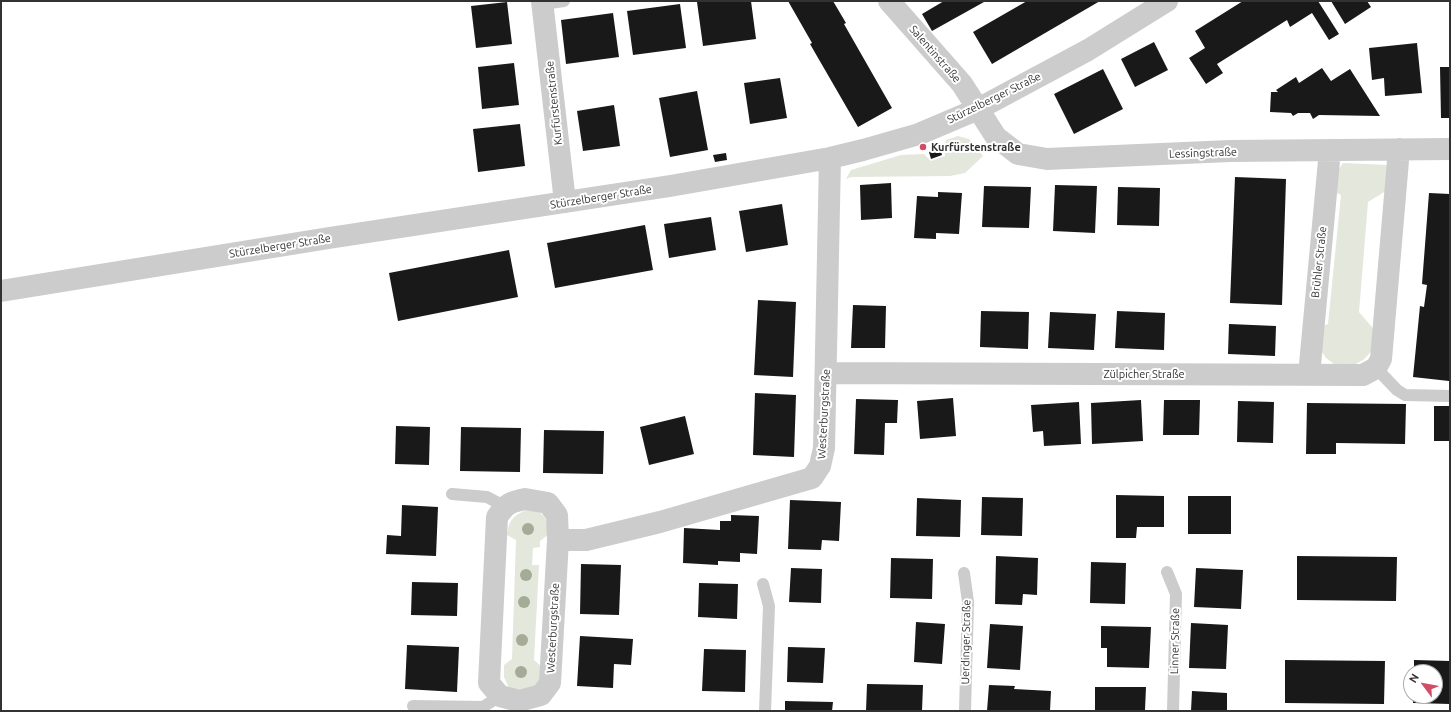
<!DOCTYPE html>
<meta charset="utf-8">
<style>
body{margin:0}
#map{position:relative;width:1451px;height:712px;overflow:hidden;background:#fff;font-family:Ubuntu,sans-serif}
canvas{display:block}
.frame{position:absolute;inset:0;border:2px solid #323232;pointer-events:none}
.north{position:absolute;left:1403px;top:664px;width:40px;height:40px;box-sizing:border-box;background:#fff;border:1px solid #adadad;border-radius:50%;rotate:302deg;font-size:11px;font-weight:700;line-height:16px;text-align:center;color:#323232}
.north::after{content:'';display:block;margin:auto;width:14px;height:18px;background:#d04c67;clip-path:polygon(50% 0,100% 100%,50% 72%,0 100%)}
</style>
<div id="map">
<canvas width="1451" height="712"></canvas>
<div class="frame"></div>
<div class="north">N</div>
</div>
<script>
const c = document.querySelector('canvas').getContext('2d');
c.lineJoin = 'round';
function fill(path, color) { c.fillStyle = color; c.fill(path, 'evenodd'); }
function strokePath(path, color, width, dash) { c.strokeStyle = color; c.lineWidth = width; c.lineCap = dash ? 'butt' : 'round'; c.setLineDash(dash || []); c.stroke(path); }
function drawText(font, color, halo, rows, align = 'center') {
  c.font = font + ' Ubuntu,sans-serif'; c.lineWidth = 4; c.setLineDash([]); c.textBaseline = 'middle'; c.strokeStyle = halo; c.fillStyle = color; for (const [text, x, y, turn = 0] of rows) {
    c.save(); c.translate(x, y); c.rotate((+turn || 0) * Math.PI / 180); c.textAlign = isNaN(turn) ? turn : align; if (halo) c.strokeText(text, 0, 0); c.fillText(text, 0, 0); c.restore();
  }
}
const green = new Path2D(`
 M958,136L969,139L983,156L965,173L950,176L851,177L846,179L851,170L901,155L924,154L931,161L945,156L944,147L946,140Z
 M1343,163L1388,165L1389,189L1368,202L1359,312L1377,333L1376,343L1370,353L1363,360L1354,365L1334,364L1326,358L1319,348L1321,327L1328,324L1341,195L1335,192L1337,172Z
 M526,510C545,511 547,517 549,534L540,541V547L533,548L532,565H539L534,660L543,668L542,676L529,692L509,688L504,677V665L512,659L516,540L507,535C509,520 513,516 526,510Z`);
const building = new Path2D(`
 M751,1L756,39L703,46L697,2Z
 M788,1H833L846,23L844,24L892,108L858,127L810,44L812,43Z
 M944,1H983L984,2L932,31L922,14Z
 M1027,1H1100L992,64L973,32Z
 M1243,1H1318L1339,34L1329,40L1312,13L1290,27L1287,20L1217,64L1223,73L1206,84L1189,58L1205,48L1195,31Z
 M1331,1H1367L1371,7L1345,24Z
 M507,2L512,44L476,48L471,6Z
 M680,4L686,48L633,55L627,11Z
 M613,13L619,57L566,64L561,20Z
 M1154,42L1168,70L1135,87L1121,59Z
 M1417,43L1422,93L1385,96L1384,78L1372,80L1369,48Z
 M514,63L519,105L482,109L478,67Z
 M1440,67H1450V118H1441Z
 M1322,68L1331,81L1350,69L1380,116L1319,115L1313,119L1310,113H1298L1293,116L1291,113L1270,112L1271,92H1278L1276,90L1296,77L1299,83Z
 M1103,69L1123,109L1074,134L1054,94Z
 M780,78L787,118L750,124L744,83Z
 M697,91L708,150L670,157L659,98Z
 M614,105L620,146L583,151L577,111Z
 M520,124L525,166L478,172L473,129Z
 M940,148L942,155L931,159L929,152Z
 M726,153L727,160L715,162L713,155Z
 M1235,177L1286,179L1282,305L1230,303Z
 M891,183L892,218L861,220L860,185Z
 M1055,185L1097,186L1095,233L1053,231Z
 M984,186L1031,187L1029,228L982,227Z
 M1118,187L1160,188L1159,226L1117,225Z
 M938,192L962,193L959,234L936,233V239L914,238L917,196L938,197Z
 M1429,193L1450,194V366L1449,381L1413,377L1420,306L1424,307L1427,285L1422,284Z
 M782,204L788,245L746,252L739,211Z
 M711,217L716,250L669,258L664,224Z
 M645,225L653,270L555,288L547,243Z
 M509,250L518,297L398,321L389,273Z
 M758,300L796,302L793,377L754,375Z
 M853,305L886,306L885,348H851Z
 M981,311L1029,312L1028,349L980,347Z
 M1117,311L1165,313L1164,350L1115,348Z
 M1050,312L1096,314L1094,350L1048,348Z
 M1229,324L1276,326L1275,356L1228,354Z
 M755,393L796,395L794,457L753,455Z
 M953,398L956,436L920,439L917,401Z
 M856,399L898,400L897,423H885L884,455L854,454Z
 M1141,400L1143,441L1092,444L1091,403Z
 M1164,400H1200L1199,435H1163Z
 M1238,401L1274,402L1273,443L1237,442Z
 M1079,402L1081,444L1044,446L1043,431L1033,432L1031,405Z
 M1307,403L1406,404L1405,444L1336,443V454H1306Z
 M1434,406H1450V441H1434Z
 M685,416L694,454L649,465L640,427Z
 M396,426L430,427L429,465L395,464Z
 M461,427L521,428L520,472L460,471Z
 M544,430L604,431L603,474L543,473Z
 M1116,495L1164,496V527H1137L1136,538H1116Z
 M1188,496H1231V534H1188Z
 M982,497L1023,498L1022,536L981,535Z
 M917,498L961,500L960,537L916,536Z
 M790,500L841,502L839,541L822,540L821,550L788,549Z
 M402,505L438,507L436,556L386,554L387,535L401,536Z
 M731,515L759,516L757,554L740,553V562L718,561V565L683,563L684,528L720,530V521H731Z
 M996,556L1038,558L1037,595L1023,594L1022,605L995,604Z
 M1297,556L1397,557L1396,601L1297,600Z
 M891,558L933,559L932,599L890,598Z
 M1091,562L1126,563L1125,604L1090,603Z
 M581,564L621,565L619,615L580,614Z
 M791,568L822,569L821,603L789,602Z
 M1196,568L1243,570L1241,609L1194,607Z
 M412,582L458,583L457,616L411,615Z
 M699,583L738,584L737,619L698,617Z
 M916,622L945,624L942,664L914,662Z
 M1191,623L1228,625L1226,669L1189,668Z
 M990,624L1023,626L1020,670L987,668Z
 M1101,626L1151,627L1149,668L1107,667V648H1101Z
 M580,636L633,639L631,665L614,664L613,688L577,686Z
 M407,645L459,647L457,692L405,689Z
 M788,647L825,648L823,683L787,682Z
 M704,649L746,650L745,692L702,691Z
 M1285,660L1385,661L1384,704L1285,703Z
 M1414,660L1450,661V704L1413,703V696H1435V672H1414Z
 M867,684L923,685L922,711H866Z
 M989,685L1015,686L1014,689L1051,691L1050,711H987Z
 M1095,687H1146L1145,710L1095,711Z
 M1192,691L1227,693V711H1191Z
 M785,701L833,702L832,711H785Z`);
const service = new Path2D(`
 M543,4L564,1
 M1376,368L1397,390L1405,395L1450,396
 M452,494L487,497L504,506
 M1167,572L1176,594L1173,711
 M964,573L968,602L965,711
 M763,584L769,606L765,711
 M413,706L483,707L500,696`);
const minor = new Path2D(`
 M542,1L565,202
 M889,1L962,84L996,137L1018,154L1047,159L1230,151L1450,149
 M1,291L329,238L670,186L830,158L863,150L919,134L978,109L1088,50L1167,1
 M826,373L1363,375L1376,368L1381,359L1399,149
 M1309,375L1330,150
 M525,499L548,503L557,515L558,540L550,683L541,695L519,701L500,696L489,683L497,517C506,504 510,502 525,499Z
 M558,540H586L660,522L812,478L820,466L824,448L830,158`);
const trees = [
 [528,529],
 [526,575],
 [524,602],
 [522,640],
 [521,672]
];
const markers = [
 [923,147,4,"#d04c67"]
];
const streetNames = [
 ["Salentinstraße",935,54,49],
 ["Stürzelberger Straße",994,98,-26],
 ["Kurfürstenstraße",554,103,-96],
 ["Lessingstraße",1203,153,-2],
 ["Stürzelberger Straße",601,197,-9],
 ["Stürzelberger Straße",280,246,-9],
 ["Brühler Straße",1319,262,-84],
 ["Zülpicher Straße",1144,374],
 ["Westerburgstraße",824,414,-87],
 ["Westerburgstraße",553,628,-87],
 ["Linner Straße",1175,641,-89],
 ["Uerdinger Straße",966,642,-89]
];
const poiNames = [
 ["Kurfürstenstraße",931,147]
];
fill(green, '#e3e7dc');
fill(building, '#191919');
strokePath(service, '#ccc', 12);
strokePath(minor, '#ccc', 22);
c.fillStyle = '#a4ac98';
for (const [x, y] of trees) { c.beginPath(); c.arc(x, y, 6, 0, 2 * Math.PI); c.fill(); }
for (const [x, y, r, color] of markers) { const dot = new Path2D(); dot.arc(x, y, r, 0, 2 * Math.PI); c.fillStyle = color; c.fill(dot); strokePath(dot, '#fff', 1.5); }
drawText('11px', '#323232', '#fff', streetNames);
drawText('bold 11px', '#323232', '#fff', poiNames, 'left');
</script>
